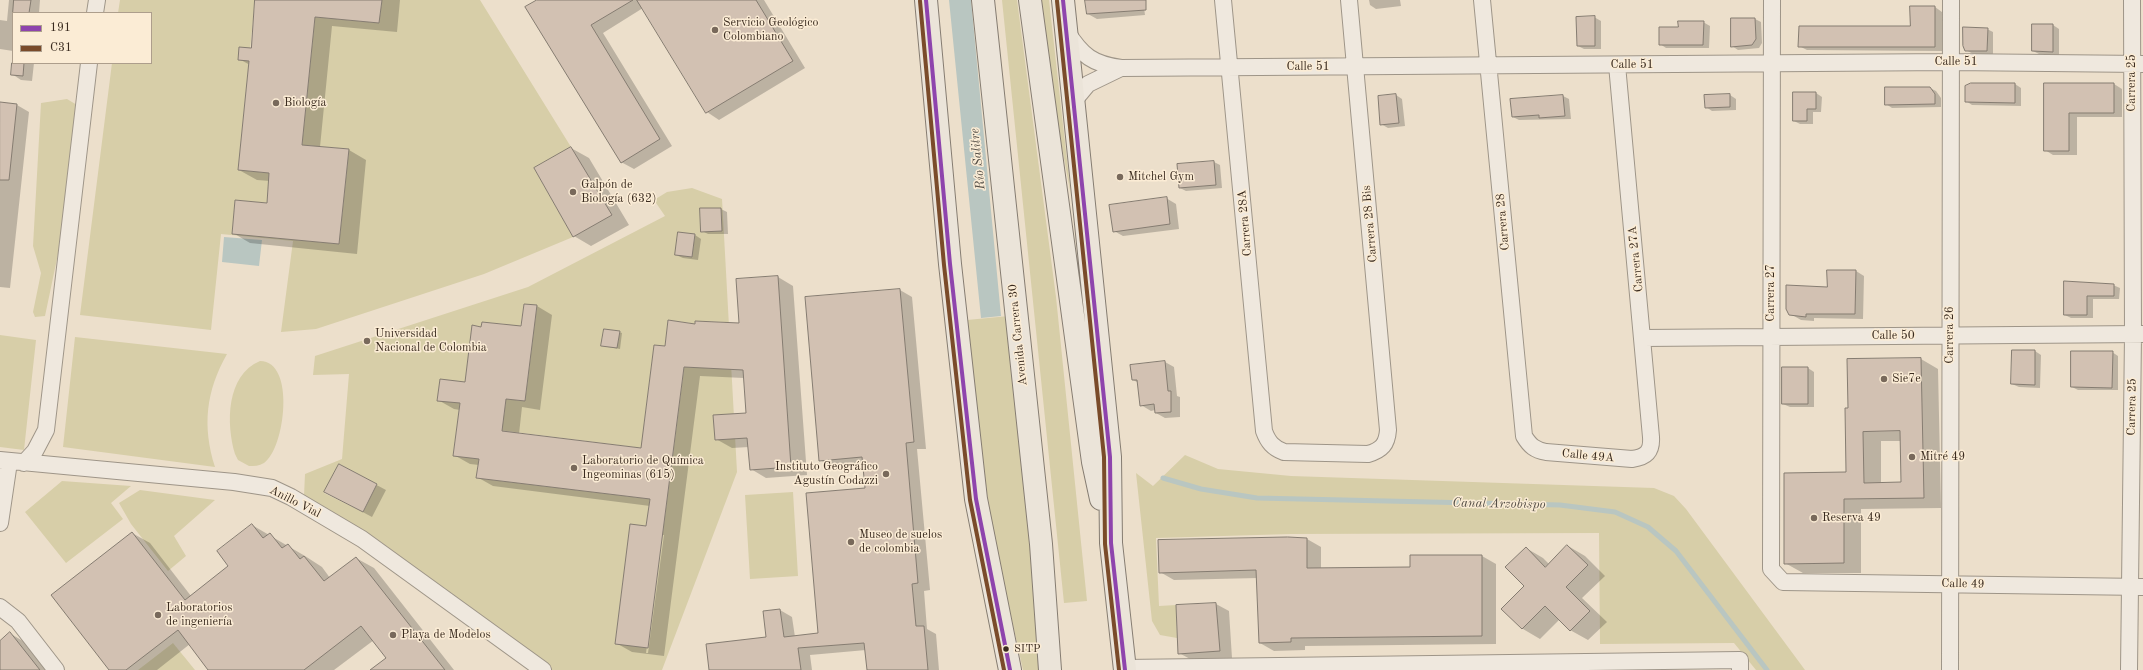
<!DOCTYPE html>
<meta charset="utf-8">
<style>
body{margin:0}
#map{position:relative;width:2143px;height:670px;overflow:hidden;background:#ecdfcb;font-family:"Old Standard TT",serif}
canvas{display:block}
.legend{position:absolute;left:12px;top:12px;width:140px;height:52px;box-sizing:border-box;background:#fbecd5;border:1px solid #ad9e8c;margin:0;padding:5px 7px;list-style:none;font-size:12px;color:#392a1e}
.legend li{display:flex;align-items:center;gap:8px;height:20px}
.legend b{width:20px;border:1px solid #ad9e8c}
</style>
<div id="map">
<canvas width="2143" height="670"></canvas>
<ul class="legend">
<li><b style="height:5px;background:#8e44ad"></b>191</li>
<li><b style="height:5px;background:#7a4b2a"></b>C31</li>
</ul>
</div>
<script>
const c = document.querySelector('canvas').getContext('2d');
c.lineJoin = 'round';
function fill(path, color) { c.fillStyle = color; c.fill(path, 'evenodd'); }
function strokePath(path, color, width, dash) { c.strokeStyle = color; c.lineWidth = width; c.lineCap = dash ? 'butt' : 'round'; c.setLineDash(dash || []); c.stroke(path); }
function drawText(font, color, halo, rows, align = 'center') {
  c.font = font + ' "Old Standard TT",serif'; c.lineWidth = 3; c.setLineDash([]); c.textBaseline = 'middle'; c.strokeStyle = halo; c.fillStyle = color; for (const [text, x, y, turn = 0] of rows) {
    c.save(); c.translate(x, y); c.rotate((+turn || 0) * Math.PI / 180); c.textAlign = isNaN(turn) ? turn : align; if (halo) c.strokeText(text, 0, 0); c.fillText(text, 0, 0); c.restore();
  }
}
const green = new Path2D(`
 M120,0H255L238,170L269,173L267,203L235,200L232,233L339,244L349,149L302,145L315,17L379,23L382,0H480L571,147L534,168L573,237L484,274L316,329L281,332L293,241L221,234L211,330L80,315L112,63H151V13H118Z
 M1002,0H1017L1056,297L1087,601L1064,603Z
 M1038,0H1049L1071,196L1043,46Z
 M67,99L82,108L67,242L58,254L45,316L35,317L33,312L41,273L33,246L41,103Z
 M692,188L722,199L737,472L662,670H550L513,639L378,540L304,496L305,474L342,459L349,374L313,375L315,356L528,287L665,216L654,200L667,192ZM700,208H721L722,231H701ZM678,232L695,235L692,257L676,255ZM524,304L537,306L525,401L506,399L504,415L477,411L475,427L658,450L644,424L654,345L665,346L668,320L690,323L648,648L615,643L630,525L646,526L650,499L476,478L479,459L453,455L460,403L437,400L440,380L465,382L472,326L481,327L482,322L505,324L519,335ZM695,321L725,322L723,369L693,367ZM604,329L620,331L617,348L601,346ZM339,464L377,484L363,512L324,493Z
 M1009,316L1042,670H1023L994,540L977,424L967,320Z
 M0,335L36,340L24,450L0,447Z
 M75,337L227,354C206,391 202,426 215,467L63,447Z
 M260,361C296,361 285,449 264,463C259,466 254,466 249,466L238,460L235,454C226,424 226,375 260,361Z
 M1185,455L1218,469L1291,476L1654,488L1674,496L1686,509L1805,670H1756L1734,643L1600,644L1599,533L1291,534L1156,538L1159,606L1176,605L1177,638L1160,635L1152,621L1136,473L1153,486Z
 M62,481L131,486L111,503L123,519L66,563L25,512Z
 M140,490L215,500L174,536L186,556L168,571L131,524L119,503Z
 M793,492L798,576L750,579L745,495Z
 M173,643L195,670H138Z`);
const water = new Path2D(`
 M949,0H971L1001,316L981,318Z
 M224,237L262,240L259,266L222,262Z`);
const shadow = new Path2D(`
 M9,0H40L39,13H13V51L0,49V20L7,21Z
 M257,0H400L397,32L332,26L320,147L349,150L366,160L357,254L250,243L233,233L267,204L270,181L257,180L239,170L250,65L239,59L252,49Z
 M539,0H764L805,68L719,120L707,112L643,8L603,33L672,146L634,169L621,162Z
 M1086,0H1143L1145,15L1097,19L1088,14Z
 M1369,0H1400L1401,6L1376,9L1370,5Z
 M1935,7L1942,12V51L1807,50L1799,46L1911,27Z
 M1594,17L1601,21V49H1584L1578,46Z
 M1732,19H1755L1761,22L1762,43L1759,48L1738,50L1732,46Z
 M1703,22L1710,26L1709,48H1666L1660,44Z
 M2053,25L2059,29V55L2039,54L2033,51Z
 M1987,29L1993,32V54H1973L1966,50Z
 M13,61V63H34L32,81L21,80L12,74Z
 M2015,84L2021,88V106L1972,105L1966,101Z
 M2045,84H2114L2122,89V117H2077V155H2053L2045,150Z
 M1930,88L1936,91L1941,98V107L1892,108L1886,104Z
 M1816,93L1822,97L1821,112H1813V124H1800L1794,121Z
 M1396,95L1402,99L1405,126L1388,128L1381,124L1379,97Z
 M1730,95L1736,99V110L1712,111L1706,107Z
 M1563,96L1569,99L1571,119L1519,120L1513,117Z
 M0,103L17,105L29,112L10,288L0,287Z
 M571,148L589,158L629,225L591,246L574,236Z
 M1214,162L1220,165L1222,188L1186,191L1180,188Z
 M1166,198L1176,204L1179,229L1123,236L1114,231Z
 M702,209H721L727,212L728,234H708L702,231Z
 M695,235L701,239L698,260L683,258L676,255Z
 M1856,271L1864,276L1863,319L1814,318V321L1801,320L1787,312V286L1828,288Z
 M778,277L793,286L807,475L766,478L751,469L749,447L732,448L716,439L747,414L744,378L700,376L664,656L632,652L616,643L647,528L650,506L493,486L477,477L479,465L470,464L454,455L460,410L454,409L438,400L465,384L482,328L522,327L537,306L552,315L540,410L522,407L519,434L642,449L666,347L696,325L740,324ZM662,535H664L648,653H646Z
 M2065,282L2113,285L2120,288L2119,299H2093V318H2071L2065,315Z
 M900,290L912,297L926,449H917L930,590L924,591L927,629L936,634L939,670H868L866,650L810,655L812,670H710L767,638L764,612L780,610L792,617L795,637L820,634L866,489L864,465L833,467L820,460Z
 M619,332L622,333L620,349L602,346Z
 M2035,351L2041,355L2040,388L2019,387L2012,384Z
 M2112,352L2118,356V390H2078L2072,387Z
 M1921,359L1938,369L1941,508L1861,509V573H1803L1785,563L1847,473L1849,409ZM1881,441H1901L1902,483L1881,484Z
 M1165,362L1174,367L1177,396L1180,397V417L1165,418L1156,413L1155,410L1151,411L1141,405L1139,383L1133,380Z
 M1808,368L1814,372V407H1790L1783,404Z
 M339,465L386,490L372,517L325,492Z
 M252,525L305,556L322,567L330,578L356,558L374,568L454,670H372L388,658L374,640L334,670H210L190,644L157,670H111L132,533L150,543L191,596L230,566Z
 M1307,539L1321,547V569L1411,568L1482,556L1496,564V644L1305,646V650L1274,651L1260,643L1258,578L1174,580L1160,572Z
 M1568,546L1585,556L1605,576L1582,598L1607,622L1588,640L1570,630L1560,619L1540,639L1523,629L1503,609L1525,586L1526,548L1543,558L1549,564Z
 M1216,604L1229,611L1232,658L1192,660L1179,653L1177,606Z
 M11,634L28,644L49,670H0V642Z`);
const stream = new Path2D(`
 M1163,478L1201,489L1257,498L1560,505L1615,512L1648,527L1676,551L1767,670`);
const building = new Path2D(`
 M14,0H31L29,13H13Z
 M255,0H382L379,23L315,17L302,145L349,149L339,244L232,234L235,200L267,203L269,173L238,170L249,61L238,60L239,47L251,48Z
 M537,0H633L591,25L660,139L621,163L525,7Z
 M637,0H756L793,61L706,113Z
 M1085,0H1146V10L1087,14Z
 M1910,6H1935V47H1798L1799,26H1910Z
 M1595,16V46H1577L1576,17Z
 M1731,18H1755L1756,39L1752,45L1731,47Z
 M1678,21H1704L1703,45H1659V27H1678Z
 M2032,24H2053V52L2032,51Z
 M1963,27L1988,28L1987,51H1965L1963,46Z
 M12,63H24L23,76L11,75Z
 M1971,83H2015V103L1965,102V86Z
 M2044,83H2114V113H2069V151H2044Z
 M1885,87H1930L1935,94V104L1885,105Z
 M1793,92H1816V109H1807V121H1793Z
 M1396,94L1399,123L1380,125L1378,96Z
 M1730,94V107L1705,108L1704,95Z
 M1563,95L1565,116L1539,118V115L1512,117L1510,99Z
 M0,102L17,104L9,180H0Z
 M571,147L612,215L573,237L534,168Z
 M1214,161L1216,185L1179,188L1177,164Z
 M1167,197L1170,224L1113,232L1109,205Z
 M700,208H721L722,231L701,232Z
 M678,232L695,234L692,257L675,255Z
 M1827,270H1856L1855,314H1806V317L1789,315L1786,309V285L1827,287Z
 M778,276L791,467L750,470L747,438L715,440L713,415L746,413L743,370L684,367L648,648L615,644L630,524L646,526L650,499L476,478L479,459L453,456L460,403L437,401L440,379L465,382L472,325L481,327L482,322L521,326L524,304L537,305L525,401L506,399L502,431L641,448L654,345L665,346L668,320L695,324V321L739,323L736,279Z
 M2064,281L2114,284V296H2087V315H2064Z
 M900,289L914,442L906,443L918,583L912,584L916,626H924L928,670H867L864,643L798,648L801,670H709L706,644L766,637L763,611L780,609L784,637L818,633L806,493L865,488L862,457L819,461L805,297Z
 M604,329L620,331L617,348L601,346Z
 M2012,350H2035V385L2011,384Z
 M2071,351H2113L2112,388L2071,387Z
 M1921,358L1924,498L1844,499V563L1784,564V473L1846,472L1845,408H1848L1847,359ZM1900,431L1901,482L1864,483L1863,432Z
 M1165,361L1168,391H1171V412L1155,413L1154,404L1140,406L1137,380H1132L1130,365Z
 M1782,367H1808V404H1782Z
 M339,464L377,484L363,512L324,492Z
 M252,524L263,538L270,533L282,548L288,544L300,559L304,556L324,581L356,557L445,670H370L386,658L361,626L304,670H208L178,630L126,670H109L51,595L132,532L185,600L228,566L217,551Z
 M1288,537L1307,538V568L1410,567V555H1482V636L1291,638V642L1259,643L1256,570L1159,573L1158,540Z
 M1567,545L1588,565L1566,587L1590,611L1570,631L1545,606L1522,629L1501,609L1524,586L1505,567L1526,547L1545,567Z
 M1216,603L1220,651L1178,654L1176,605Z
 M10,632L40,670H0V641Z`);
const minor = new Path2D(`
 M1223,0L1264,431C1268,442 1273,448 1284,452L1368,454C1382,450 1387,444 1388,430L1349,0
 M1482,0L1524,436C1530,446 1535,450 1546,452L1632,459C1646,457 1652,452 1651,437L1617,65
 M1772,0L1771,569L1783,582L2143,587
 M95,13L97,0
 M1067,32C1082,56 1093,64 1121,68L1951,62L2143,64
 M1073,102L1088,84L1121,68
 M1643,338L2143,334
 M0,460L234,482L272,488L291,497L362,539L543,670
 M24,463L35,451L46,430L89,63
 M0,523L9,462
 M0,607L18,621L56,670
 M1125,668L1740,660V670
 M1950,670L1951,0
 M2129,670L2133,335L2132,0`);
const highway = new Path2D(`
 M926,0L950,264L976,499L1010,670
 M983,0L1041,544L1050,670
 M1030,0L1093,462L1101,499
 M1063,0L1110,457L1111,543L1125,670`);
const bus1 = new Path2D(`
 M926,0L950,264L976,499L1010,670
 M1063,0L1110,457L1111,543L1125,670`);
const bus2 = new Path2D(`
 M920,1L944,265L970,500L1004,670
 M1057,1L1104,457L1105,544L1119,670`);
const markers = [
 [715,30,4,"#78695b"],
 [276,103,4,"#78695b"],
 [1120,177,4,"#78695b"],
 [573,192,4,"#78695b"],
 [367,341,4,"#78695b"],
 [1884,379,4,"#78695b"],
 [1912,457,4,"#78695b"],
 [574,468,4,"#78695b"],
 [886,474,4,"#78695b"],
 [1814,518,4,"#78695b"],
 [851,542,4,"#78695b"],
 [158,615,4,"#78695b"],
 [393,635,4,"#78695b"],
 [1006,649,3.5,"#392a1e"]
];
const busNames = [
 ["SITP",1014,649]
];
const poiNames = [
 ["Servicio Geológico",723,23],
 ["Colombiano",723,37],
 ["Biología",284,103],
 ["Mitchel Gym",1128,177],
 ["Galpón de",581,185],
 ["Biología (632)",581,199],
 ["Universidad",375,334],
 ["Nacional de Colombia",375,348],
 ["Sie7e",1892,379],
 ["Mitré 49",1920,457],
 ["Laboratorio de Química",582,461],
 ["Ingeominas (615)",582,475],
 ["Instituto Geográfico",878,467,"right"],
 ["Agustín Codazzi",878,481,"right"],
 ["Reserva 49",1822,518],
 ["Museo de suelos",859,535],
 ["de colombia",859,549],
 ["Laboratorios",166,608],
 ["de ingeniería",166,622],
 ["Playa de Modelos",401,635]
];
const streetNames = [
 ["Calle 51",1956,62],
 ["Calle 51",1632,65],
 ["Calle 51",1308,67],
 ["Carrera 25",2132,83,-90],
 ["Carrera 28",1503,222,-95],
 ["Carrera 28A",1245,223,-95],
 ["Carrera 28 Bis",1370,224,-95],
 ["Carrera 27A",1636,259,-96],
 ["Carrera 27",1771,293,-90],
 ["Avenida Carrera 30",1018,335,-96],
 ["Carrera 26",1950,335,-90],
 ["Calle 50",1893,336],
 ["Carrera 25",2132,407,-89],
 ["Calle 49A",1588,456,5],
 ["Anillo Vial",295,502,27],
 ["Calle 49",1963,584,1]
];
const waterNames = [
 ["Río Salitre",978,159,-96],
 ["Canal Arzobispo",1499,504,1]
];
fill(green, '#d7cea8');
fill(water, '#b9c6c1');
fill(shadow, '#0003');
strokePath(stream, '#b9c6c1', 5);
fill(building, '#d2c1b2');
strokePath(building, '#857c71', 1);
strokePath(minor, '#9e9588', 18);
strokePath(highway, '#857c71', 24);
strokePath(minor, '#efe8de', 16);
strokePath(highway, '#ebe4d9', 22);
strokePath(bus1, '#8e44ad', 4);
strokePath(bus2, '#7a4b2a', 4);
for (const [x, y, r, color] of markers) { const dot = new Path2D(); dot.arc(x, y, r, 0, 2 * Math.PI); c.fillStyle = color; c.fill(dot); strokePath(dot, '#fbecd5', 1.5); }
drawText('11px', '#392a1e', '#fbecd5', busNames, 'left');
drawText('12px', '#392a1e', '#fbecd5', poiNames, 'left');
drawText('12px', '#392a1e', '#fbecd5', streetNames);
drawText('italic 13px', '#544e46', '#fbecd5', waterNames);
</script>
